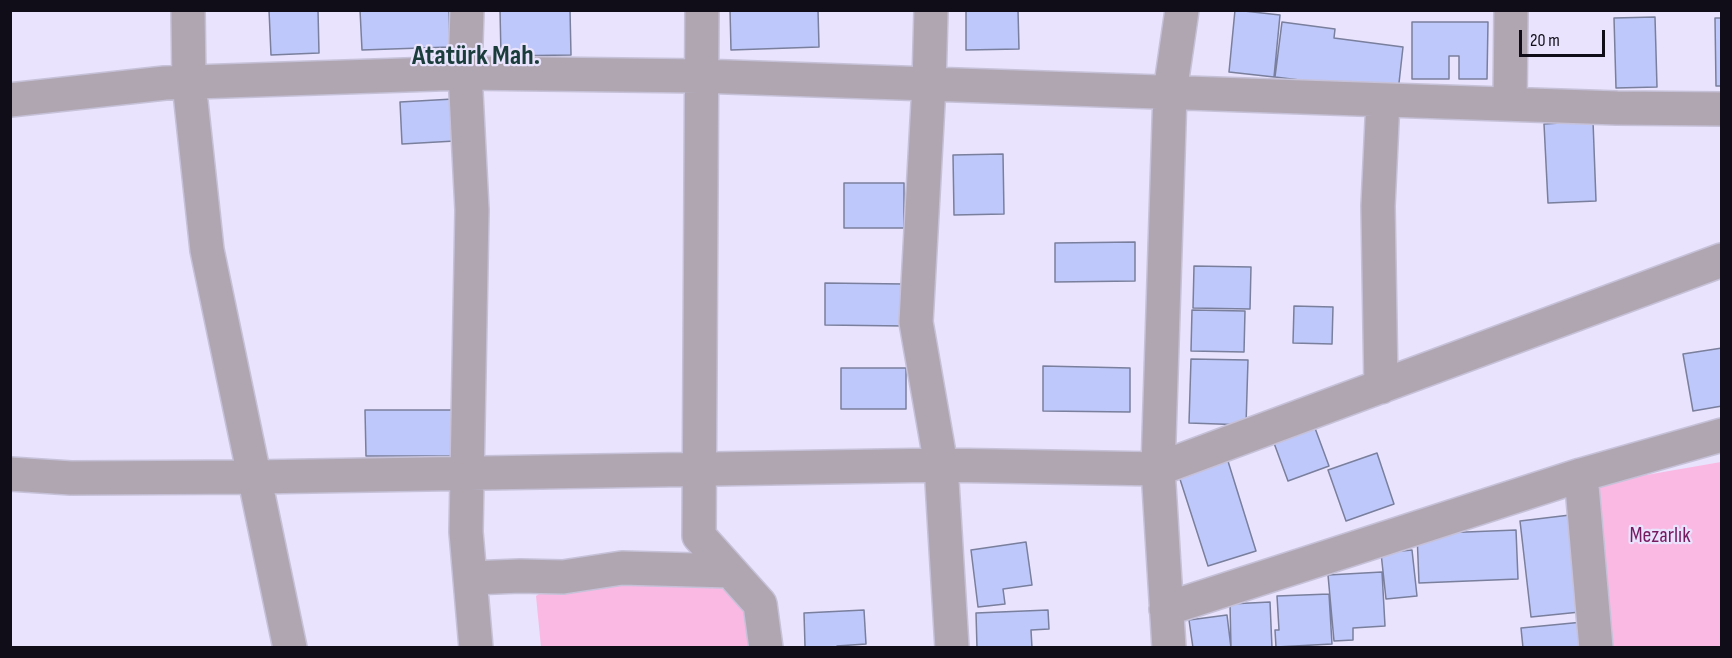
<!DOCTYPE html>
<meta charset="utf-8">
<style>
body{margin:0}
#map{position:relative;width:1732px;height:658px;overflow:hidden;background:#e9e3fd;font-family:"Sofia Sans Condensed",sans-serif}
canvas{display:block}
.frame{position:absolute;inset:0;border:12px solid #100d18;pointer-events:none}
.scale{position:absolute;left:1519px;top:30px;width:86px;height:27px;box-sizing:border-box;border:3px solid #100d18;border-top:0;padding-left:8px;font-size:18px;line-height:21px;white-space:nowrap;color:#100d18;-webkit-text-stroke:4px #e9e3fd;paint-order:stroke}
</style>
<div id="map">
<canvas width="1732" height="658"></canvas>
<div class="frame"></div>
<div class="scale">20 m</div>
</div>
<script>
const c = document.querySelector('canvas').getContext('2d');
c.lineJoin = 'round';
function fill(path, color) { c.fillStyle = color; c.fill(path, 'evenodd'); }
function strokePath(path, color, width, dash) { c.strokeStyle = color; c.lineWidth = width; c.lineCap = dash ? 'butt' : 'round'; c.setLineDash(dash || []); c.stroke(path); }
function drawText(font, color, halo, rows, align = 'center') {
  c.font = font + ' "Sofia Sans Condensed",sans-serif'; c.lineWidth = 4.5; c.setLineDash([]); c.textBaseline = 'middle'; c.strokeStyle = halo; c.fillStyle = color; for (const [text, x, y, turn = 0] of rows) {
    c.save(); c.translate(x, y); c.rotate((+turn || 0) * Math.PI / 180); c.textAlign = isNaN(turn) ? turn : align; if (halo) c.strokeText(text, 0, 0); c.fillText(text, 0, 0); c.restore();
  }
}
const green = new Path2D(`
 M1721,462V647H1607L1595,495L1600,483Z
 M698,575L746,602L754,647H541L536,596L542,592Z`);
const building = new Path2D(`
 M269,10H318L319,53L271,55Z
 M360,10H449L450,47L362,50Z
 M500,10H570L571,55L501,56Z
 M730,10H818L819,47L731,50Z
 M966,10H1018L1019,49L966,50Z
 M1235,10L1280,15L1274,77L1229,72Z
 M1655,17L1657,87L1616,88L1614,18Z
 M1715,18H1722V86H1716Z
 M1282,22L1335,29L1334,38L1403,47L1398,92L1275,77Z
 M1412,22H1488L1487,79H1459V56H1449V79H1412Z
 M453,99L455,141L402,144L400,102Z
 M1593,121L1596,201L1548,203L1544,124Z
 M1003,154L1004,214L954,215L953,155Z
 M844,183H904V228H844Z
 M1135,242V281L1055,282V243Z
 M1194,266L1251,267L1250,309L1193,308Z
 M825,283L904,284V326L825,325Z
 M1294,306L1333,307L1332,344L1293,343Z
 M1192,310L1245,311L1244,352L1191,351Z
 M1722,348V406L1693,411L1683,354Z
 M1191,359L1248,360L1246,425L1189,423Z
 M1043,366L1130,368V412L1043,411Z
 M841,368H906V409H841Z
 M365,410H452V456H366Z
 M1312,420L1329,466L1288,481L1271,435Z
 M1377,453L1394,504L1346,521L1328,470Z
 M1227,458L1256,551L1208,566L1178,473Z
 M1570,515L1580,612L1531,617L1520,521Z
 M1516,530L1518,579L1419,583L1417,534Z
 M1026,542L1032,585L1003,589L1005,604L978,607L971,550Z
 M1412,550L1417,596L1386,599L1381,553Z
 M1382,572L1385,626L1353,628V640L1334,641L1328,575Z
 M1329,594L1332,644L1276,647L1275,630H1279L1277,596Z
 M1270,602L1272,648H1231L1230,604Z
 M864,610L866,644L837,646V648H806L805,646L804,613Z
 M1048,610L1049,629L1031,630L1032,648H977L976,613Z
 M1227,615L1231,648H1193L1189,620Z
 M1583,622L1586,648H1523L1521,628Z`);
const minor = new Path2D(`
 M188,10L189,83L207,250L290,648
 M467,10L465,73L472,210L466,532L476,648
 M702,10L699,536L760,604L766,648
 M931,10L929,85L916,322L941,465L952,648
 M10,100L165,83L465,73L700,76L1617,108L1722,109
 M1510,104L1511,10
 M1381,387L1378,206L1383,100
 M10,474L71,478L255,477L941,465L1158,469L1722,260
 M1581,475L1596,648
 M471,578L520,576L563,577L622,568L730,571
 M1166,609L1581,475L1722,435
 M1169,648L1158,469L1170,92L1182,10`);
const parkNames = [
 ["Mezarlık",1660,536]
];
const districtNames = [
 ["Atatürk Mah.",476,57]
];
fill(green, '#fab9e3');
fill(building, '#bec8fa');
strokePath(building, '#797f9c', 1.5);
strokePath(minor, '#c6c1d8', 36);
strokePath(minor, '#afa6b2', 33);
drawText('22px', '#771b60', '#e9e3fd', parkNames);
drawText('bold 28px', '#1a3c3a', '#e9e3fd', districtNames);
</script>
